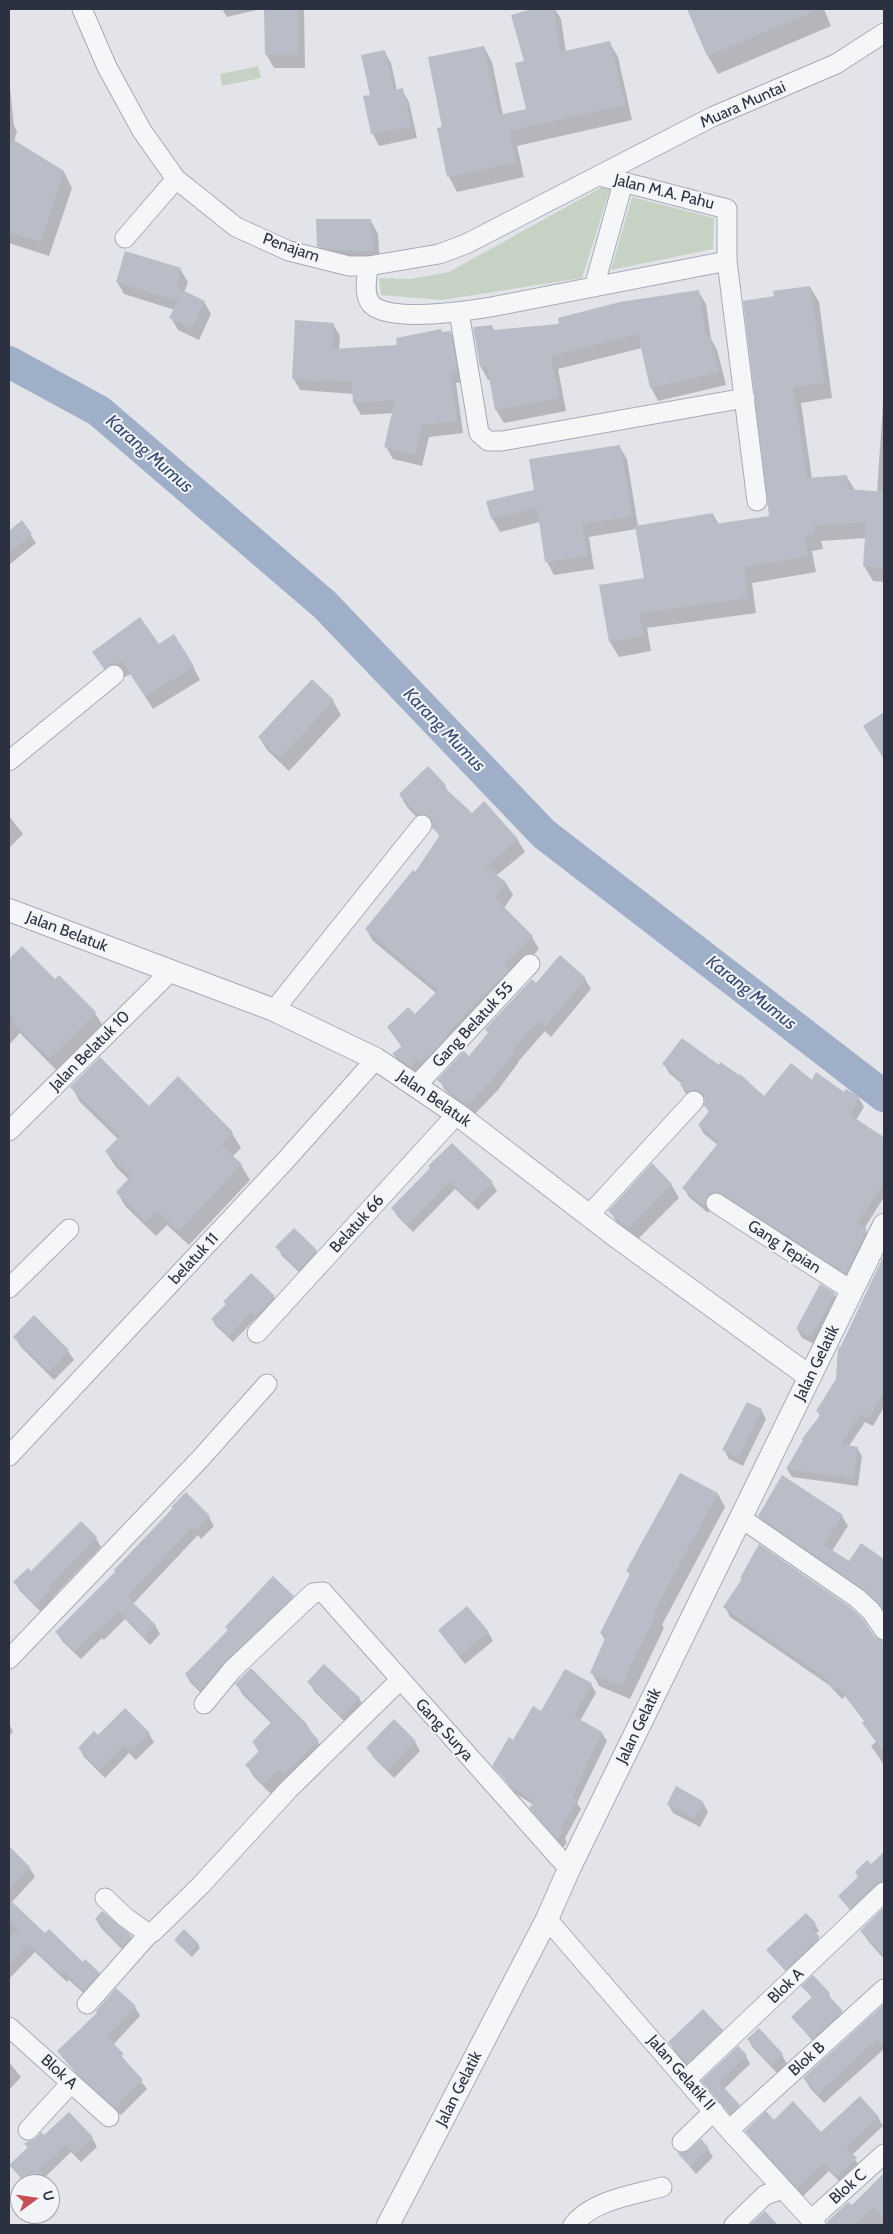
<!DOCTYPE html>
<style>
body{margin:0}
#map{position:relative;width:893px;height:2234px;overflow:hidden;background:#e2e4ea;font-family:Cabin,sans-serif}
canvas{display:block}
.frame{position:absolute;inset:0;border:10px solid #2b3141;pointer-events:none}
.north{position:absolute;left:10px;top:2174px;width:50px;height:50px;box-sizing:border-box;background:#f2f4f7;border:1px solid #a2a6ae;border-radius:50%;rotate:76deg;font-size:14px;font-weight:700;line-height:20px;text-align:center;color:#2b3141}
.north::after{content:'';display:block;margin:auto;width:18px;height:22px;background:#c94d54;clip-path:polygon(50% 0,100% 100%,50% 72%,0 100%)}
</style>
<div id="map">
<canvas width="893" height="2234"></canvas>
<div class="frame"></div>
<div class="north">U</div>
</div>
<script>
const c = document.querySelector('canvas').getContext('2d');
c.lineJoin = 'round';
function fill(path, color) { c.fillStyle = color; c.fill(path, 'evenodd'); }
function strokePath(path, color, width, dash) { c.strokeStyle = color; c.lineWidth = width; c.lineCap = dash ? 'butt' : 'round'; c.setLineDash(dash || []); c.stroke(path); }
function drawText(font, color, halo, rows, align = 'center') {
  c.font = font + ' Cabin,sans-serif'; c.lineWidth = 4; c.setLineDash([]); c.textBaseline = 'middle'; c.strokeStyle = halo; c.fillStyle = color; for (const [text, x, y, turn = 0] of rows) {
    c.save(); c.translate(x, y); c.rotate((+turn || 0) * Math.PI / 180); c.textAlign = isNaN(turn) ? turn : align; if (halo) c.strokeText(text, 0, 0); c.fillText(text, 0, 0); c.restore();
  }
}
const green = new Path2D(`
 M258,66L261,78L222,86L220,74Z
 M604,186L610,189L582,278L442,300L381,295L379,278L410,279L449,272Z
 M632,197L714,218L713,249L611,270Z`);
const shadow = new Path2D(`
 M222,9H257V10L227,17Z
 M266,9H304L305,68H274L266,54Z
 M536,9H555L561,19L566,52L609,42L618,57L632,120L517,146L524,177L457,192L449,177L438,129L444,128L484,47L492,62L503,115L528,110L526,62L513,16Z
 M688,9H824L831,26L718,74L708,56Z
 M384,51L391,63L397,91L402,90L409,102L417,138L379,146L373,134L365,97L372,96Z
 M9,77L14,126L17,131L14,142L64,172L72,188L49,256L9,243Z
 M371,221L378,234L380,264L327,260L319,246Z
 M180,269L188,282L184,293L204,302L211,314L199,340L178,330L171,318L175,310L124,294L117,282Z
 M810,287L819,302L832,398L801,403L812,479L847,477L855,490L877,492L884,389V582L873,581L864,566L866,538L821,541L823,549L812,551L816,572L752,583L756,613L647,628L651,651L619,657L610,642L645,579L636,529L589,537L594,569L554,575L547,562L540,522L500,532L492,518L535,491L619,446L627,459L638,526L713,514L719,525L770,518L776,297Z
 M698,291L706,304L711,339L717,350L726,385L658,401L651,387L642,348L558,369L566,411L504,423L496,410L490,380H488L481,367L492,326L495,331L561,325Z
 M333,324L340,336L339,350L399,346L450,332L457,344L463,382L456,383L463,433L429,437L422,466L393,459L386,447L394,413L361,415L354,403V394L300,390L293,378Z
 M22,522L36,543L9,565V532Z
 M159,645L193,666L200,680L153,709L131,674L113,682L93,652Z
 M312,681L333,701L341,715L289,771L267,750L259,737Z
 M428,768L445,786L450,795L472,815L517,839L525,852L496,876L506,883L513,895L504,908L532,937L539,949L418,1078L401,1067L394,1054L402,1047L388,1028L415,1016L436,993L373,941L366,929L415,874L440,838L434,827H426L407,807L400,795Z
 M9,816L23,834L9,848Z
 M22,948L55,980L59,976L95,1013L103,1026L58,1072L20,1033L9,1045V960Z
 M560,957L585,979L591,989L551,1037L545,1031L518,1062V1063L498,1090L474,1115L445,1090L439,1080L469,1058Z
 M664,1064L764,1097L812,1081L859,1098L864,1107L856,1120L884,1138V1197L864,1229L872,1239L851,1281L715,1202L708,1213L689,1197L684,1188L718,1145L704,1134L699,1125L709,1112L705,1105L706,1100L702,1098L694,1100L686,1094L681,1085L682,1084L669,1073Z
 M178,1078L232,1133L241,1148L232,1157L241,1165L250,1180L189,1245L167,1225L156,1236L126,1207L117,1192L129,1180L115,1166L106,1151L118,1139L80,1102L72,1087L149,1108Z
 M431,1169L492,1183L497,1191L478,1210L455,1189L413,1232L397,1216L393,1208Z
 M671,1184L679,1198L636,1241L618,1224L610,1211Z
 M294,1229L316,1251L321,1260L305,1278L282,1256L277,1247Z
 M884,1258V1407L873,1426L865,1422L849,1446L857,1448L862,1456L858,1486L792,1477L787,1469L821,1417L817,1411L837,1380L842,1347Z
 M834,1294L839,1303L816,1345L802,1338L797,1329Z
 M274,1297L278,1304L260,1322L256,1318L233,1342L216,1326L212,1319Z
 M34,1317L68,1351L74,1360L54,1380L20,1346L15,1337Z
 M761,1410L766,1419L743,1466L729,1459L724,1450Z
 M186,1493L209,1517L214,1526L201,1539L198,1535L133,1604L155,1625L160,1634L150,1645L125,1619L104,1640L102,1638L81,1659L62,1641L57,1632L117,1572Z
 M718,1494L725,1507L662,1625L664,1628L630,1699L599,1686L592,1673L605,1640L601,1633L630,1576L628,1571Z
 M759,1516H842L848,1526L832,1551L849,1562L861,1545L884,1562V1612L872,1600L765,1526Z
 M81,1523L96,1538L101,1547L53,1597L54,1600L42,1613L20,1591L15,1582L31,1573Z
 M741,1578L884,1642V1655L883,1654L872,1663L884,1680V1765L871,1746L876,1742L863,1723L865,1722L845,1696L842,1699L829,1685L730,1617L725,1607L742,1580Z
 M293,1597L297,1604L205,1697L190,1682L186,1675L229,1632L226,1627Z
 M439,1631L488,1632L493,1641L465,1664Z
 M309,1682L359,1698L364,1707L347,1724L314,1691Z
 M236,1684L306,1724L325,1752L286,1779L271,1794L253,1776L247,1765L259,1752L253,1742L271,1723L243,1695Z
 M591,1684L596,1693L580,1721L602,1733L607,1741L577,1803L581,1809L565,1838L567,1843L563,1847L536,1816L531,1808L534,1805L516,1794L494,1766L542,1713Z
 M9,1723L13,1732L9,1736Z
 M149,1734L154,1742L136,1760L129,1753L105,1778L84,1757L79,1748Z
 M415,1742L420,1751L394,1778L373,1757L368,1748Z
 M703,1803L708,1812L700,1827L673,1813L668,1804Z
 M9,1848L29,1867L35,1877L11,1903L45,1935L83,1964L99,1974L104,1983L90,1999L69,1980L67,1982L35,1952L9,1979Z
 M884,1854V1893L856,1918L840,1897Z
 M884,1909V1959L868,1941L862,1931Z
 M96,1919L131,1937L136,1946L128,1955L101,1928Z
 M815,1924L819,1931L815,1934L823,1945L790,1976L767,1950Z
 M178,1944H198L200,1948L192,1957Z
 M813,1976L829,1994L832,2001L846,2018L816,2045L792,2017L812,1998L803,1986Z
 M884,2006V2049L824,2103L810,2088L804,2078Z
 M135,2007L140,2016L113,2045L147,2089L121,2115L82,2081L59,2051Z
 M722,2030L729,2044L695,2076L677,2056L670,2042Z
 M759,2030L782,2055L787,2064L777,2073L753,2048L748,2039Z
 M746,2056L750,2064L724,2089L744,2113L735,2121L703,2081Z
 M9,2062L21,2077L9,2090Z
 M878,2117L883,2126L852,2155L861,2168L843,2185L829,2171L803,2196L752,2140L747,2131L774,2121L821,2133Z
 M44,2137L92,2138L97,2147L81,2162L71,2152L45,2177L50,2184H25L11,2165L28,2148L26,2144Z
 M708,2149L713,2157L696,2174L679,2154Z
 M884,2175V2225H828V2223L852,2207Z`);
const river = new Path2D(`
 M9,362L99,411L325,605L544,834L884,1096`);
const building = new Path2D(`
 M264,9H298V55H265Z
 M532,9H554L560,52L610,41L625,105L509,131L516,162L447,177L437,128L442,127L428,57L484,46L499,115L526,109L515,63L524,61L511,15Z
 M687,9H820L707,56Z
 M385,50L394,90L403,88L411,126L371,134L363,96L370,95L361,55Z
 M14,140L64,171L41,242L9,232V150Z
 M316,219H371L373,251L333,250L317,247Z
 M125,251L181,268L176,287L205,301L192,328L169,318L178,301L116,282Z
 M810,286L824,383L793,387L807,478L847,475L848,489L884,492V568L863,566L866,522L814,526L815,534L804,536L808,556L744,567L748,598L639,613L644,636L609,642L599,585L644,578L635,526L713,513L715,524L769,516L743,301L774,296L773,291Z
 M699,290L706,337L710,336L719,372L650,388L638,334L551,356L559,398L495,410L487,366L480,367L473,327L492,325L493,330L559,324L558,318L620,302Z
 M295,320L334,323L332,349L397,345L396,338L441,329L442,332L451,331L457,370L450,371L457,421L422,425L415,455L384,447L395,400L353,403L352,382L292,379Z
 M620,445L632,516L582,524L587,556L545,562L537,508L491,519L486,501L534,490L529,459Z
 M22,520L32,534L9,553V531Z
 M140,617L159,644L174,634L194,666L145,697L122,661L104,669L92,652Z
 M312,679L334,700L280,758L258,737Z
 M884,712V759L863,726Z
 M428,766L446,785L444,787L472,813L484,801L518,839L486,867L506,882L495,898L533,936L504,965L509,970L446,1034L448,1036L421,1064L417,1060L411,1067L392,1054L403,1045L387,1027L408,1007L415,1014L438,990L365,929L413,870L415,872L440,835L432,828L433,821L429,817L424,814L418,815L399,794Z
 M22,946L55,979L59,975L96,1012L50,1059L12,1022L15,1019L9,1012V959Z
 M560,955L586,978L545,1027L538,1021L512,1051L514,1052L493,1079L467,1105L455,1096L437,1080L464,1051L469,1056L488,1033L485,1029L532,979L536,983Z
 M682,1038L719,1065L720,1062L739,1075L740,1074L764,1096L791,1063L812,1080L816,1072L844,1092L846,1089L860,1097L850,1115L884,1137V1183L857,1223L867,1229L846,1274L722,1194L716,1192L710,1193L703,1205L682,1188L719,1142L698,1125L710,1110L704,1106L705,1098L702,1093L696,1090L688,1092L680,1085L683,1081L662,1064Z
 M100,1057L149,1106L178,1076L233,1132L221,1145L242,1164L179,1231L157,1211L146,1222L116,1192L131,1176L105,1151L120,1136L70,1087Z
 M452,1143L493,1182L472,1203L450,1181L408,1225L391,1208L430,1168L428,1166Z
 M652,1163L672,1184L628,1229L608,1211Z
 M294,1228L317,1250L299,1270L275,1247Z
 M883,1257L884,1391L868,1419L860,1414L841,1444L858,1447L853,1478L786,1469L803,1440L802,1439L821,1414L816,1411L836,1379L838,1348L841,1346Z
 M251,1273L275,1296L255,1316L251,1312L229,1336L211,1319L226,1304L223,1302Z
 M820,1284L835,1293L811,1337L796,1329Z
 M34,1315L69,1350L49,1372L13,1337Z
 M747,1402L762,1409L738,1458L722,1450Z
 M680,1473L718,1493L654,1612L657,1614L632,1663L622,1686L590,1673L606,1636L600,1633L630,1574L626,1571Z
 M782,1475L843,1515L824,1545L849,1561L861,1543L884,1559V1610L863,1589L758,1516Z
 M186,1492L210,1516L196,1531L192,1527L127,1597L156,1625L144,1637L119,1611L98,1632L96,1630L75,1651L55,1632L115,1572L114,1570L173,1508L171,1507Z
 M81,1521L97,1537L48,1588L50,1590L36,1605L13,1582L28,1568L31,1571Z
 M759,1544L850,1607L862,1618L875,1637L884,1641V1752L862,1723L865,1720L838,1687L835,1690L822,1675L723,1607L742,1579L740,1578Z
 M273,1576L294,1596L224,1662L201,1690L185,1674L228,1630L225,1627Z
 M467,1606L489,1632L459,1656L438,1630Z
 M324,1664L360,1698L341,1716L307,1682Z
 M251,1668L307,1724L305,1726L319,1740L284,1775L279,1769L264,1784L245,1765L260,1750L252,1742L272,1721L235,1684Z
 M565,1669L592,1683L574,1716L602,1732L572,1797L577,1800L560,1830L563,1833L557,1839L529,1808L535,1802L510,1785L492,1766L509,1737L513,1740L533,1706L541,1711Z
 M125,1708L150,1733L131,1752L124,1745L100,1770L78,1748L94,1731L98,1735Z
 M394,1719L416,1741L388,1770L366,1748Z
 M676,1786L704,1802L694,1819L667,1804Z
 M9,1846L30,1867L9,1889Z
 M884,1852V1881L876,1884L850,1909L838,1896L858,1877L855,1872L867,1860L871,1864Z
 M9,1899L45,1933L49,1929L83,1962L85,1959L100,1973L84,1991L63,1971L61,1973L29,1944L9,1965V1939L18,1929L9,1920Z
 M884,1907V1956L860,1931Z
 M102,1911L132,1936L123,1947L95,1919Z
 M806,1913L816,1923L811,1928L820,1937L785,1970L766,1950Z
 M184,1929L199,1944L189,1954L174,1940Z
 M813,1975L830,1993L828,1995L843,2011L812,2039L791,2017L812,1997L801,1986Z
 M116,1988L136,2006L107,2037L124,2054L121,2056L143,2080L115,2107L75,2072L57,2051L97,2013L96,2011Z
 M884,2004V2046L877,2039L818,2094L803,2078Z
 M703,2009L723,2030L687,2064L668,2042Z
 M759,2028L783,2054L771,2065L747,2039Z
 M738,2046L747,2055L719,2082L740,2105L730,2114L701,2081Z
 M860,2096L879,2117L846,2147L857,2158L837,2177L824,2163L797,2188L745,2131L766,2111L774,2120L793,2101L821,2132Z
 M69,2112L93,2137L75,2154L66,2144L39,2170L53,2184H27L9,2165L28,2147L24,2144L28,2141L36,2138L41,2132L44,2135Z
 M701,2139L709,2148L690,2166L677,2153L689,2150Z
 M884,2173V2219L873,2207L855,2225H827V2222L848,2202L852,2205Z
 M765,2211L778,2225H750Z`);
const minor = new Path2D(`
 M82,9L107,67L142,131L176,179L236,227L289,251L349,266H368L439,254L466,244L712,117L836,64L884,33
 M600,176L727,209V261L757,501
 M125,238L176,179
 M368,266C367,278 363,294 371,304C388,323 467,311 491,307L727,261
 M594,287L623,183
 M459,312L479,433L488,441H502L745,398
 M9,761L114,675
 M274,1010L422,825
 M417,1085L530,964
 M9,1131L171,971
 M716,1203L852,1291
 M588,1216L694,1101
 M9,1288L69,1229
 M257,1333L457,1114
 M9,1456L285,1161L376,1059
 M741,1518L857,1598L871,1611L884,1630
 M9,1659L201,1458L267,1384
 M204,1704L232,1670L313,1593L323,1592L569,1869
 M105,1898L125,1917L149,1934L153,1932L201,1885L288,1790L400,1680
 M547,1919L729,2130L816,2225
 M87,2004L149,1934
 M9,2027L109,2117
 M687,2079L884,1892
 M28,2130L71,2083
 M729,2130L884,1989
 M682,2142L714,2111
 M811,2220L884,2154
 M573,2225C593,2200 633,2195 662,2187
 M734,2225L765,2195L783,2189`);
const tertiary = new Path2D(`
 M9,910L274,1010L376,1059L457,1114L613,1234L810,1377
 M388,2225L547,1919L569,1869L884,1225`);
const streetNames = [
 ["Muara Muntai",743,105,-24],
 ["Jalan M.A. Pahu",664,192,14],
 ["Penajam",291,248,19],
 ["Jalan Belatuk",67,932,21],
 ["Gang Belatuk 55",473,1025,-47],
 ["Jalan Belatuk 10",90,1051,-45],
 ["Jalan Belatuk",434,1099,35],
 ["Belatuk 66",357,1224,-48],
 ["Gang Tepian",784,1247,33],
 ["belatuk 11",194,1259,-47],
 ["Jalan Gelatik",817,1363,-64],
 ["Jalan Gelatik",639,1726,-64],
 ["Gang Surya",444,1730,48],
 ["Blok A",786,1986,-44],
 ["Blok B",807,2059,-42],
 ["Blok A",59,2072,42],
 ["Jalan Gelatik II",681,2073,49],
 ["Jalan Gelatik",459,2089,-63],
 ["Blok C",848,2187,-42]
];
const waterNames = [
 ["Karang Mumus",149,454,41],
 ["Karang Mumus",444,730,46],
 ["Karang Mumus",751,993,38]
];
fill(green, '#c6d3c4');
fill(shadow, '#0003');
strokePath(river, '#9fafc8', 32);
fill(building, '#b9bdc7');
strokePath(minor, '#a7abb4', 21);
strokePath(tertiary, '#a7abb4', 24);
strokePath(minor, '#f5f6f8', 19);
strokePath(tertiary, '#f5f6f8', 22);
drawText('16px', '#2b3141', '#f2f4f7', streetNames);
drawText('italic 18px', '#364c74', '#f2f4f7', waterNames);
</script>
